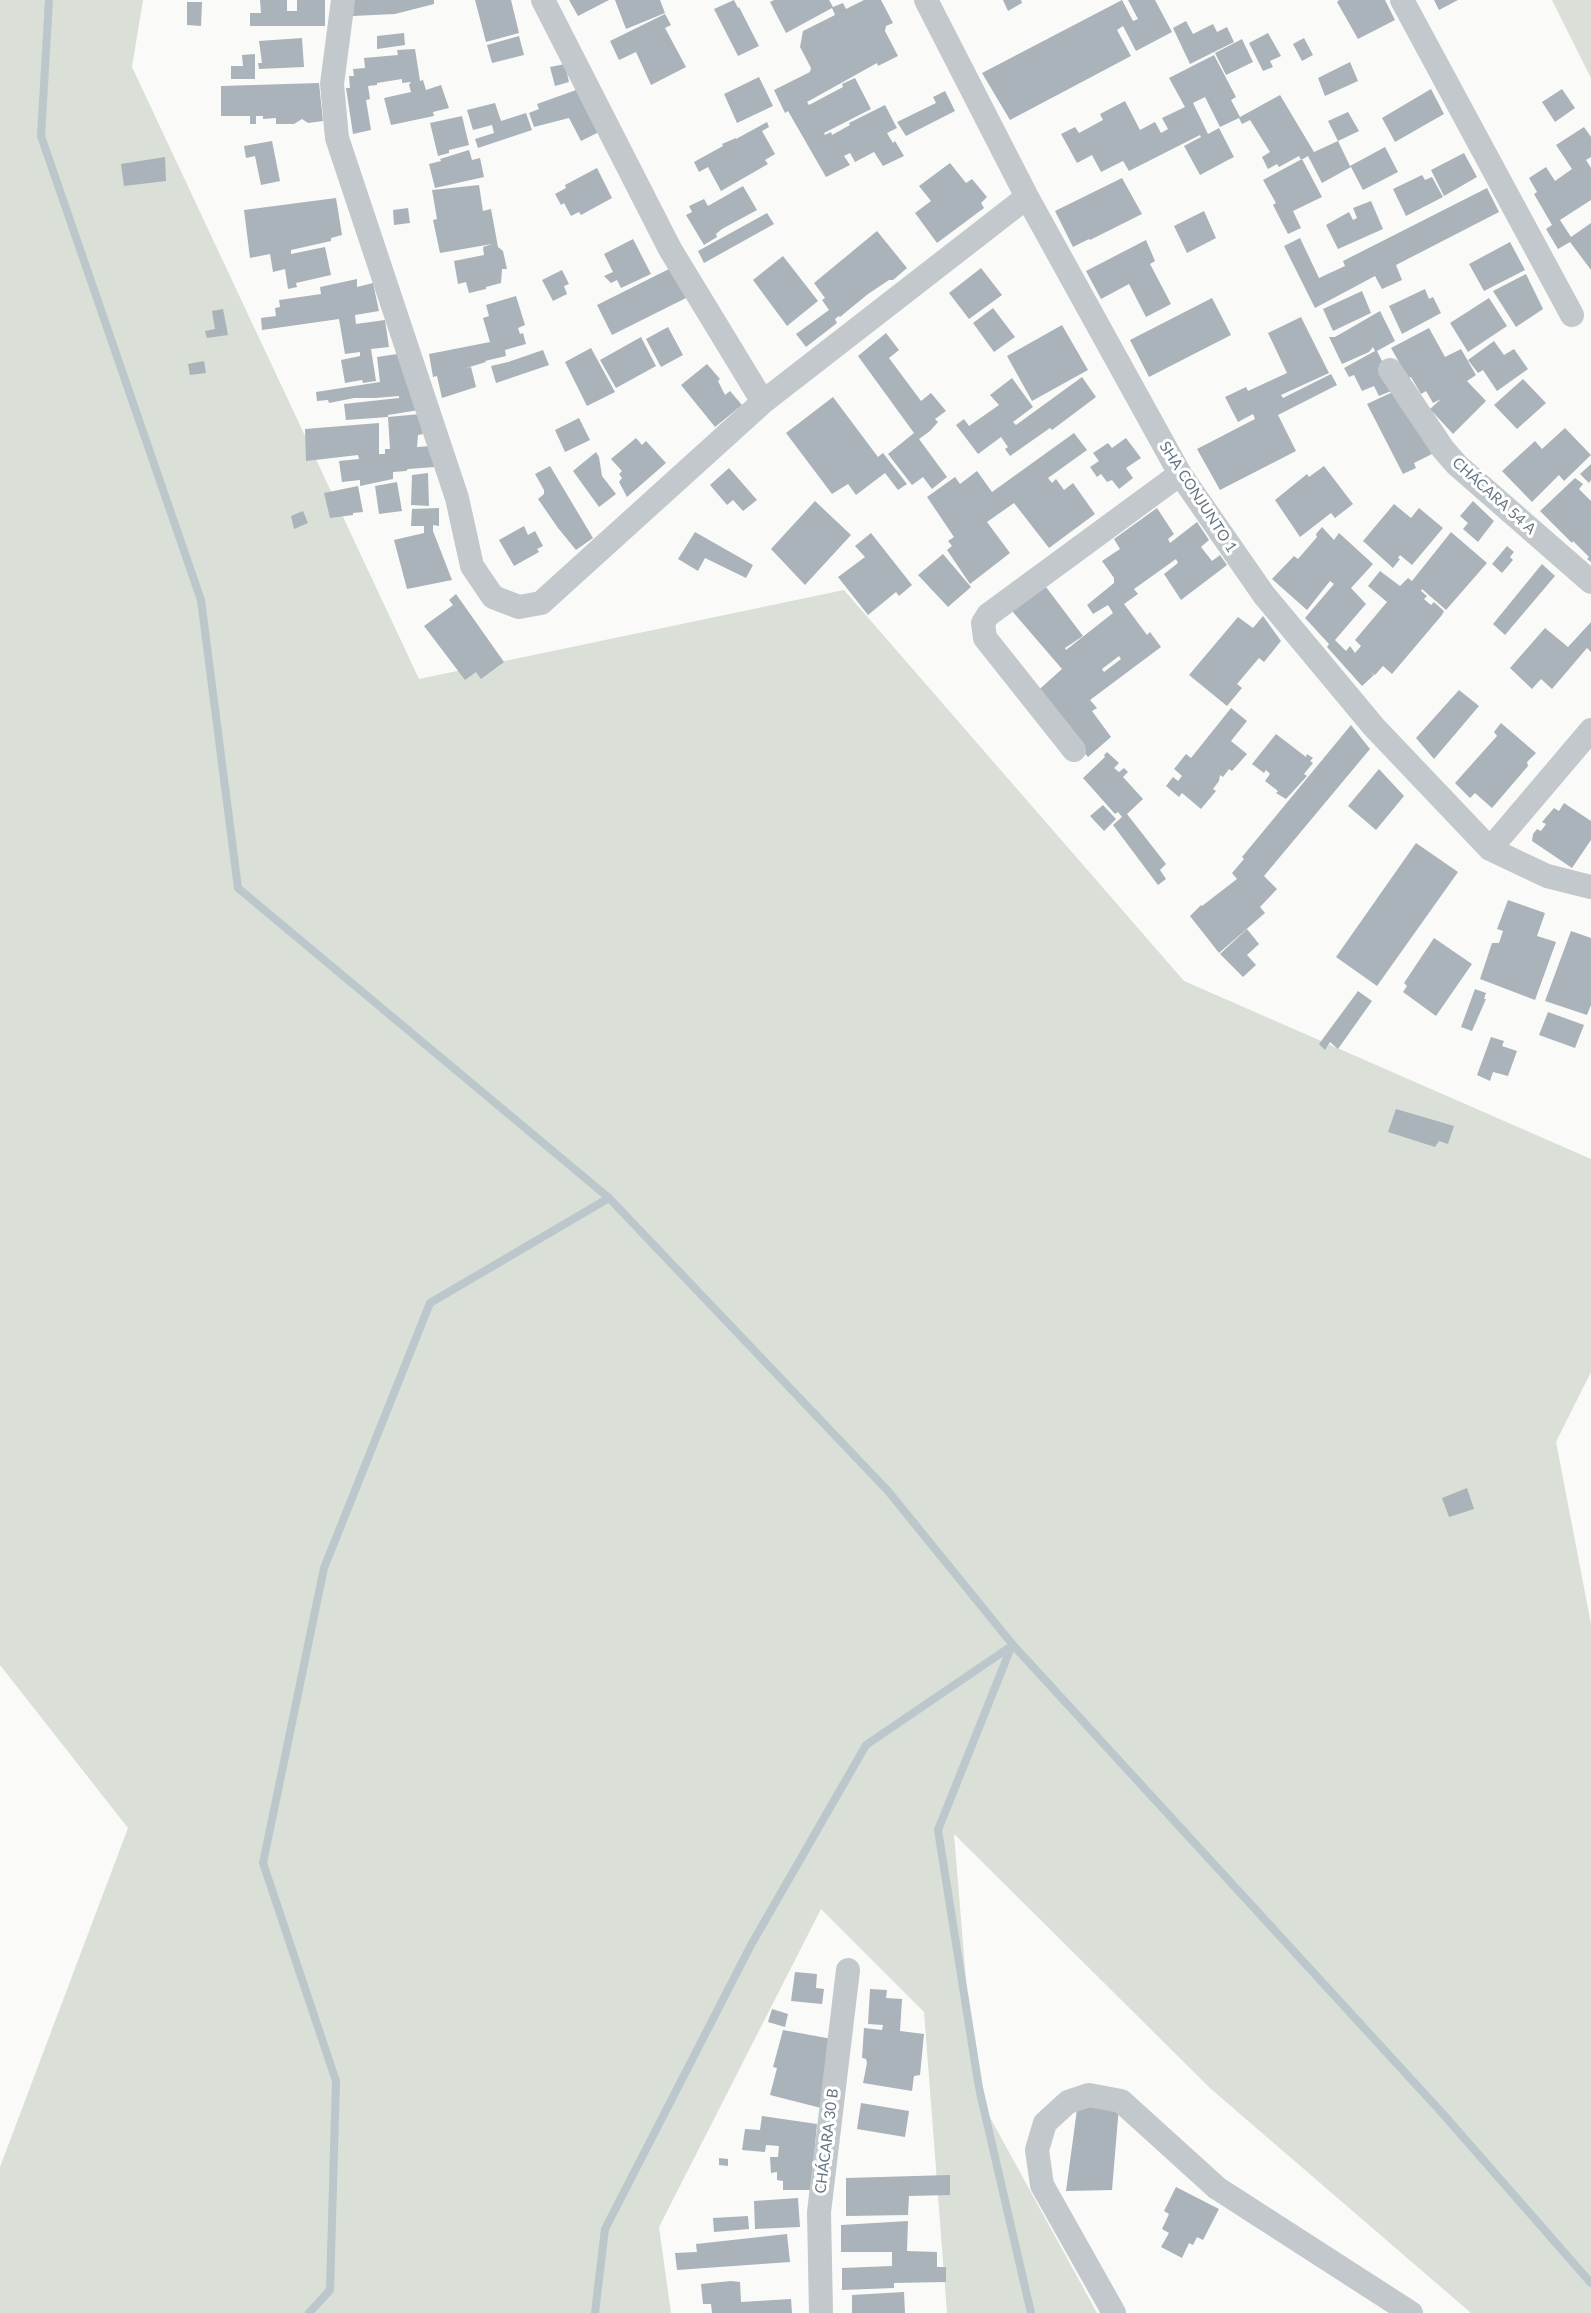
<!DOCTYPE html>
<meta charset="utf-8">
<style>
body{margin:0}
canvas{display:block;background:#fafaf8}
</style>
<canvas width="1591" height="2313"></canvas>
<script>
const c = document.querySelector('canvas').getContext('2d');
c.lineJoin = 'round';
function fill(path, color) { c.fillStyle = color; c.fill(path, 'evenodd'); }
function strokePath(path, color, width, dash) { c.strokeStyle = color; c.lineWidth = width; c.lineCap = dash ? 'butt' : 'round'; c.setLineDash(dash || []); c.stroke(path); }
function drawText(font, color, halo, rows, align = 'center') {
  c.font = font + ' Lato,sans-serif'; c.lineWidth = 6; c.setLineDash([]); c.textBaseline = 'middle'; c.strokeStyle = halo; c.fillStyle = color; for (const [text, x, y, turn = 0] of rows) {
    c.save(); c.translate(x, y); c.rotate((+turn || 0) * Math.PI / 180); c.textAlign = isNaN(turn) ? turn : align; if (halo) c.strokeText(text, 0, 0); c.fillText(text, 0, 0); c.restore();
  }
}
const green = new Path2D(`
 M0,0H143L132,67L419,679L844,590L1184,981L1591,1159V1372L1556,1442L1591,1624V2313H1471L1211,2089L954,1834L975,2090L1097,2313H947L924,2012L821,1909L659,2227L671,2313H0V2167L128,1828L0,1665Z
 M1552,0H1591V78Z`);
const stream = new Path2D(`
 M49,0L41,136L201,600L238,888L609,1198L888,1491L1013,1645L1443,2114L1591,2283
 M1012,1645L938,1830L979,2088L1031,2313
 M309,2313L330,2290L336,2081L263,1863L324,1568L430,1303L609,1198
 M595,2313L605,2229L751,1945L866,1745L1013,1645`);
const building = new Path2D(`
 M260,0H287V11H297V0H325V26H250V13H261Z
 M354,0H434V4L395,14L353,16Z
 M475,0H511L519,33L486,42Z
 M569,0H609L578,16Z
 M615,0H660L665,13L626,29Z
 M734,0L738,8L739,7L759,46L738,56L714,9Z
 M774,0H829L833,7L843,3L846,9L864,0H881L893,23L886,26L885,31L898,56L878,66L877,63L807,102L809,105L843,87L842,84L855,78L871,109L824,133L825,135L831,132L832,135L850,125L849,123L885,105L897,128L887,133L893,143L895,141L904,156L883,166L874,152L855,162L850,153L844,156L850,165L826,177L788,111L785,113L774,90L810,72L811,68L800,47L803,31L835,15L832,8L786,33L770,2Z
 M1003,0H1021L1022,3L1008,11Z
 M1122,0L1133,21L1138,19L1128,0H1155L1172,32L1136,51L1123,26L1117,30L1131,56L1010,120L982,73Z
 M1339,0H1385L1395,20L1358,39L1337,2Z
 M1434,0H1458L1439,10Z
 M187,2H202L201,26L187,25Z
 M665,14L671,25L665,28L686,67L651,85L636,52L619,60L610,41Z
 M1186,21L1193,34L1213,24L1217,32L1227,27L1234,42L1190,64L1173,28Z
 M404,33L405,45L377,49V36Z
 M1268,33L1281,56L1270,61L1273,67L1263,71L1249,43Z
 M519,36L524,55L492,63L487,45Z
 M302,38L304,67L259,69L258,63H262L259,41Z
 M1304,38L1313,55L1302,61L1293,44Z
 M1242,39L1253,62L1226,75L1215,53Z
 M415,49L420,81L423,80L426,90L441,85L449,108L433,112L434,116L391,125L384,98L411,92L409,85L411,82L402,83V79L377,83V85L368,86L370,99L366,100L371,130L353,134L346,88H350L349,76H354L353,69L365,68L364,58L398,55L397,50Z
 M255,54V79H231V66H243L242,55Z
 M1214,55L1236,97L1231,100L1240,117L1280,95L1314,152L1338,141L1328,121L1348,112L1359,131L1338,141L1350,166L1385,147L1398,172L1363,190L1351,167L1322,183L1308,156L1301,160L1299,156L1279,167L1277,164L1268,169L1262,157L1270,152L1250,120L1242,124L1239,118L1220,127L1205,97L1193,103L1208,134L1219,128L1234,157L1228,160L1200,175L1184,146L1201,137L1200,135L1129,171L1123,161L1101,172L1092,155L1077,163L1061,134L1075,127L1079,133L1103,120L1100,114L1125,101L1140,130L1155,122L1161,133L1168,129L1162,118L1185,107L1169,78Z
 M1350,62L1358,81L1325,96L1318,78Z
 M565,64L569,82L555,86L550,67Z
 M759,77L773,106L737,123L724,94Z
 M319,83L323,121L308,123L302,119L294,124H276V118L263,119V116H256V124H250V116H221V86Z
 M579,89L601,131L581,141L569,118L534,127L529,113L539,109L537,104Z
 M1431,89L1444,114L1395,142L1382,118Z
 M1562,89L1575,108L1555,122L1542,102Z
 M945,91L955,111L906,136L897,122L936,103L933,97Z
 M495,103L501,121L526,113L532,130L478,148L475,139L494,133L492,125L473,130L467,110Z
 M462,116L469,145L449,150V153L438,156L430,123Z
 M767,122L769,127L762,131L775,154L765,160L768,164L721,191L708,167L699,172L694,162L723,146L722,144L736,138V139Z
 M1584,127L1591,137V157L1586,160L1591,168V200L1560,220L1571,237L1591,223V270L1570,242L1558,249L1546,229L1552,225L1534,194L1537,192L1529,178L1546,167L1555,181L1572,169L1556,145Z
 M272,141L280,181L261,185L255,156L246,158L244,146Z
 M469,150L472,160L480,158L484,177L435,188L429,164L441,161L440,159Z
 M1464,153L1477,177L1444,196L1431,170Z
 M165,157L166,181L124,186L121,164Z
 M1302,159L1322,197L1293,211L1301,228L1288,234L1273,205L1276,203L1263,180Z
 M950,163L966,183L972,179L987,197L981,203L984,208L937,243L915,213L931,201L919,186Z
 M597,168L612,198L581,215L579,212L571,216L564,203L561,205L555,194L566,188L565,185Z
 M1422,175L1425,180L1432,177L1443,197L1406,216L1393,189Z
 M1122,178L1142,214L1090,240L1089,239L1073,247L1055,211Z
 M479,185L483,211L491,209L498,247L503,251L507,269H502L501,283L486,287V289L469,293L466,282L458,284L454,261L484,255L483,247L492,244L440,253L433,220L437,219L432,190Z
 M743,186L757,210L722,229L716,234L717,237L704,245L686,215L692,212L689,206L704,199L708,206Z
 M1487,188L1499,212L1396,265L1402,280L1382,289L1375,276L1315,308L1284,246L1300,238L1319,278L1345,266L1343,261Z
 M336,198L342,235L331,238V241L291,250V254L325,247L331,275L296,283L297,287L288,289L285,269L273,272L270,254L250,258L244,210Z
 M1371,201L1383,229L1338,249L1326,225L1349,212L1353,220L1357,218L1353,208Z
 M408,208L410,223L394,225L393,210Z
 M1204,211L1216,238L1187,253L1174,226Z
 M767,213L774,224L704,263L698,251Z
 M877,231L907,268L893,280H889L868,294L840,317L839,316L835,319L837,323L806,347L796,334L829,310L822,300L825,298L814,283Z
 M633,239L651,274L621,288L617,280L611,283L604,276L613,272L604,254Z
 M1146,240L1155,261L1150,264L1171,304L1146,317L1129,284L1101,299L1086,271Z
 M1510,242L1525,270L1484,291L1469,264Z
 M783,256L818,301L787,326L753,280Z
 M673,267L688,297L612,335L597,305Z
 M981,268L1002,295L969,319L949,293Z
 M562,270L569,284L564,286L567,294L553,301L542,280Z
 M1526,274L1543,309L1516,327L1493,291Z
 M357,279V287L373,283L379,311L355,315L356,324L385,320L389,347L371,349L376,381L363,383L362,380L345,383L341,360L360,356V352L345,354L339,319L262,330L261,318L276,316L275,308L280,307L279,300L321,294L320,287Z
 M1425,289L1429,299L1433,297L1441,313L1402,334L1389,306Z
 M1362,291L1371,313L1333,331L1323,309Z
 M516,296L525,325L518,328L520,334L523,333L526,344L505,350L506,356L485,361L486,362L463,369L471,367L476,387L442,398L437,376L433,377L429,354L490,342L483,318L489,316L486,305Z
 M1212,298L1231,335L1149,377L1130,340Z
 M1489,298L1507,326L1468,352L1450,323Z
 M993,308L1015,337L994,352L973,323Z
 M223,309L228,335L207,338L205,331L215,329L212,311Z
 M1380,311L1395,341L1377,351L1396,389L1379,396L1374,386L1362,391L1354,375L1349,377L1344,368L1375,351L1373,347L1369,352L1342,364L1329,337H1335Z
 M1301,317L1329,373L1281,395L1283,398L1331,374L1337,385L1278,415L1296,451L1220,490L1197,449L1255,419L1253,414L1238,422L1225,397L1246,387L1248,391L1287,373L1268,333Z
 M1062,325L1088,370L1032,401L1007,356Z
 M668,327L683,355L661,367L646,339Z
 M1429,328L1445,357L1461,349L1476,375L1467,381L1486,401L1453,434L1430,409L1441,399L1433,403L1426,391L1421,394L1411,377L1408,378L1391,348Z
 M886,333L899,350L889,358L921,401L931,393L946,411L935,419L938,422L930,431L919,439L947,477L932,489L923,477L912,485L888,454L914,433L858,356Z
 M641,337L656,366L616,388L600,360Z
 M1494,341L1504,355L1514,349L1528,369L1497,391L1483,370L1478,373L1468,360Z
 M591,348L615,392L587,406L565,362Z
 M543,350L549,365L496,383L491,366L508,362Z
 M397,354L419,410L388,415V417L420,414L423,434L418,435L417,447L432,446L435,467L408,469L406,471L393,472V479L360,486V480L342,482L339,461L359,459L358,455L306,461L305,429L379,423V454H385V449H390L388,417L346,420L344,404L399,398V396L375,398H354L329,403L328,400L317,401L316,392L380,382L377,357Z
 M204,361L206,373L190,375L188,364Z
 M707,364L720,379L718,381L725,395L730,391L742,405L715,427L681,385Z
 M1082,377L1096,397L1052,430L1050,428L1010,456L1005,449L1008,447L1001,437L978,454L956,425L964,419L969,426L999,405L990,395L1012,378L1033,407L1013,422L1016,425Z
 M1523,379L1546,403L1517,429L1494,405Z
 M1397,390L1432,454L1414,463L1416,468L1403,474L1367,404Z
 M833,397L878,457L883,453L907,484L898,490L885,473L856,495L848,484L832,494L786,433Z
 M579,418L590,440L565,452L555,430Z
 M1565,428L1591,455L1564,481L1559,475L1532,502L1502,471L1535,441L1542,449Z
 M1074,433L1087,450L1048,478L1052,483L1056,479L1064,490L1073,483L1095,514L1049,548L1014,503L987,522L1010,553L970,584L947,550L952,546L948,541L954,537L927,497L955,477L960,484L977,471L992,492Z
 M636,438L642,445L646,441L666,463L627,497L619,482L622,478L619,474L622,471L611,459Z
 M1126,438L1141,458L1126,468L1133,478L1119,489L1112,480L1107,482L1101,474L1097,477L1090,467L1099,461L1093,453L1108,443L1112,448Z
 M596,452L599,457L602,476L616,494L599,507L573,471Z
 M1591,464V480L1589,483L1580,474Z
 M550,466L593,538L576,550L558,528L538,499L544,494V490L535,474Z
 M1324,466L1353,504L1335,518L1331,513L1300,537L1275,500L1307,474L1309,477Z
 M729,468L757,500L743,511L733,500L727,505L710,485Z
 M428,473L429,506L411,505L412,475Z
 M1575,478L1583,484L1579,489L1591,501V562L1587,559L1589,557L1573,541L1572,543L1540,511Z
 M397,482L402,511L379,514L375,486Z
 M358,486L363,512L353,513V515L330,518L324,493Z
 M815,501L851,535L805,585L771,549Z
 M1473,501L1494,521L1478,542L1463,529L1468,523L1460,516Z
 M1394,504L1411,518L1419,508L1443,528L1412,565L1400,555L1398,558L1400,559L1393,568L1363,541Z
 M439,508V526L433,525V531L452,580L407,589L394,540L424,533V526H411L412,509Z
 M1157,508L1174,534L1168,539L1170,543L1197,522L1209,540L1201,547L1212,561L1220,555L1227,565L1181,600L1164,574L1178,563L1176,559L1134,589L1138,594L1124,604L1147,635L1150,632L1161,647L1090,700L1097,708L1092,711L1111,737L1088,757L1033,695L1062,669L1012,611L1046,587L1083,636L1065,648L1066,650L1113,613L1108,605L1093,614L1087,605L1114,583V578L1102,561L1120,549L1114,539ZM1119,656L1121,659L1104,672L1102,669Z
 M303,511L308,523L294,529L291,516Z
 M524,526L528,535L535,531L543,546L537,549L539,552L514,566L499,540Z
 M1322,527L1334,540L1339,533L1373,564L1351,588L1366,604L1335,640L1346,651L1350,646L1355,653L1361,646L1355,640L1387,602L1368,586L1380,571L1400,586L1408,578L1412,581L1451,532L1487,563L1446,610L1422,589L1421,591L1427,596L1424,599L1431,605L1434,602L1444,611L1442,615L1392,674L1383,666L1375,675L1371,672L1374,675L1362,686L1327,647L1329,644L1305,618L1334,584L1330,581L1307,610L1272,579L1294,556L1298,559L1317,537L1316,534Z
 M695,532L753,565L746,578L705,558L698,571L678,559Z
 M871,533L912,585L899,596L896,592L868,615L838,577L865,557L855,546Z
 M1507,546L1514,552L1510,557L1513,560L1502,573L1492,564Z
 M943,554L971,587L948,607L918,575Z
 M1542,564L1555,576L1505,635L1493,624Z
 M456,594L504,662L481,679L476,672L465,680L424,626L453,605L449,600Z
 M1263,616L1281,641L1264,662L1259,658L1237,684L1242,688L1227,706L1189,675L1238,617L1253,628Z
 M1591,622V652L1587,648L1552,689L1541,679L1532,689L1510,668L1545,628L1568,647Z
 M1459,690L1479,706L1434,759L1416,738Z
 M1231,708L1247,721L1231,741L1247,754L1232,771L1229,769L1223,777L1220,775L1219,781L1213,789L1216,791L1201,809L1182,793L1179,797L1166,786L1173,777L1178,781L1182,776L1174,769L1186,754L1191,758Z
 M1501,723L1536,753L1527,762L1528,766L1492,808L1475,793L1470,798L1455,783L1497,736L1494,732Z
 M1351,725L1370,749L1264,876L1277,889L1260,907L1265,913L1219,953L1190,916L1201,905L1202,906L1237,879L1232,873L1244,859L1242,857Z
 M1276,734L1306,757L1307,754L1313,758L1310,761L1313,763L1304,774L1307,776L1286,799L1276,793L1278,791L1265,781L1270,774L1266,770L1264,773L1252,764Z
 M1107,752L1119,763L1114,768L1119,772L1124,768L1128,772L1123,777L1143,799L1127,814L1166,864L1160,870L1166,879L1158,885L1113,825L1122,817L1118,812L1115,814L1083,778L1105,757L1104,755Z
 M1379,769L1404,796L1376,830L1348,806Z
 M1564,803L1591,821V840L1572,868L1532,841L1533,834L1537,829L1541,831L1546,824L1542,822L1554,808L1559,811Z
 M1103,805L1116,819L1104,831L1090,816Z
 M1416,843L1458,872L1377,986L1336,957Z
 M1508,900L1545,913L1537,936L1556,942L1535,1000L1480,979L1492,943H1499L1503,931L1497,929Z
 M1247,929L1259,944L1247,955L1256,965L1243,977L1220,954Z
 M1571,931L1591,938V1005L1587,1015L1545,1001Z
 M1434,938L1472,964L1436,1016L1403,992L1407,986L1404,983Z
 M1475,989L1486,993L1484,999H1486L1472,1031L1461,1027Z
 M1358,991L1372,1001L1338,1049L1330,1042L1325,1050L1319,1044Z
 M1548,1012L1584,1025L1575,1048L1539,1035Z
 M1491,1037L1504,1041L1502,1046L1517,1051L1508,1076L1493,1072L1490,1081L1477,1075Z
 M1396,1109L1454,1126L1448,1144L1439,1141L1435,1147L1388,1132Z
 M1467,1488L1474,1509L1449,1517L1442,1498Z
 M795,1972L817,1974L816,1988L824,1989L822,2004L791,2001Z
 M870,1989L887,1990L886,1998L902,1999L900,2031L924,2034L920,2075L914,2076L912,2091L863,2083L867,2063L866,2059L862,2058L864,2028L882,2030L883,2025L868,2024Z
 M772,2009L788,2014L785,2027L768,2022Z
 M783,2030L832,2039L821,2108L770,2095L777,2068L773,2067Z
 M1078,2102L1119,2106L1112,2190L1066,2191Z
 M861,2103L909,2111L905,2137L857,2129Z
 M762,2116L817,2124L811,2190H783V2181L777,2180V2172L771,2173L770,2157H778L779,2146L766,2145L765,2152L742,2150L745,2129L760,2130Z
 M719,2158L728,2159V2166L719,2165Z
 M950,2175V2195L909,2196L908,2215L846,2216V2178Z
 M1176,2187L1219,2209L1203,2240L1197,2237L1193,2245L1189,2243L1182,2258L1161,2247L1169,2233L1162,2229L1169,2214L1164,2211Z
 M798,2198L800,2227L755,2229L754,2201Z
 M748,2216L749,2229L714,2232L713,2218Z
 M908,2221L907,2251L937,2252V2267H946V2282L894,2283V2288L842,2290V2268L892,2266V2252H841V2225Z
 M787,2234L790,2262L677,2270L675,2253L697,2252L696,2244Z
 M731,2281L740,2282L741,2302L791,2299L792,2313H712L711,2304H703L701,2284Z
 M904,2292L905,2313H852V2295Z`);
const street = new Path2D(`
 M343,0L332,84L337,138L457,498L472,566L493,597L519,607L541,603L763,402L1027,197
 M543,0L670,249L763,402
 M926,0L1027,197L1180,474L1264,595L1374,727L1490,849L1547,876L1591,887
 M1402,0L1572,315
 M1390,370L1443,449L1457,465L1591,582
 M1074,750L985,638L983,623L988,615L1180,474
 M1490,849L1591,730
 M821,2313L819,2212L848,1970
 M1114,2313L1042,2185L1037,2150L1045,2123L1068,2102L1089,2095L1121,2101L1217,2188L1411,2313`);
const streetNames = [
 ["CHÁCARA 54 A",1494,496,42],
 ["SHA CONJUNTO 1",1198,497,57],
 ["CHÁCARA 30 B",827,2141,-83]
];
fill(green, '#dadfd7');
strokePath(stream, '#bbc7cb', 8);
fill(building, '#aab3b9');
strokePath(street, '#c3c8cc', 24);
drawText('15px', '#657683', '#fff', streetNames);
</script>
